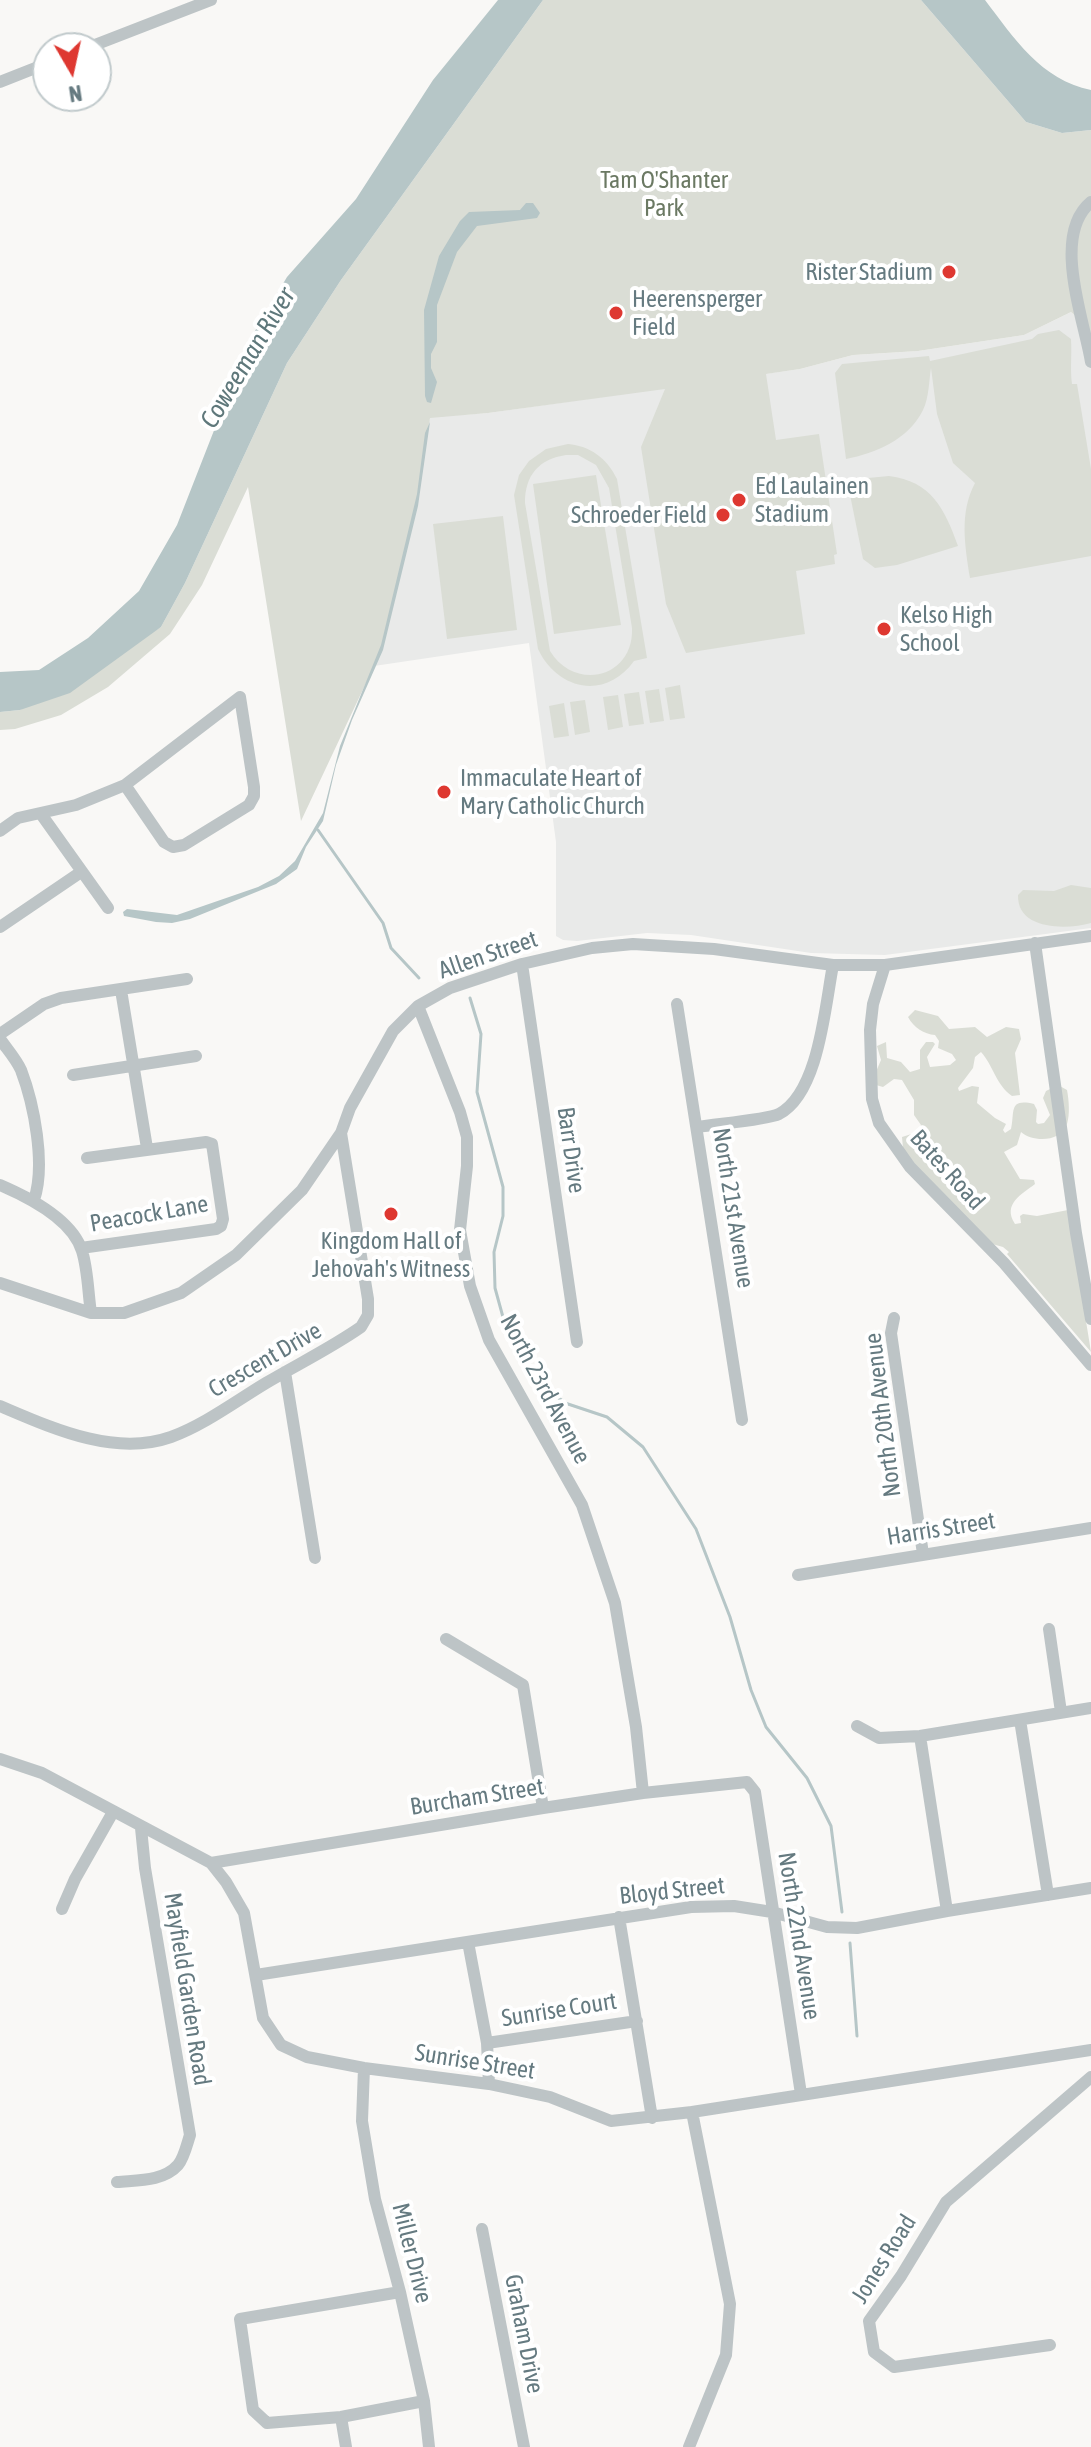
<!DOCTYPE html>
<style>
body{margin:0}
#map{position:relative;width:1091px;height:2447px;overflow:hidden;background:#f9f8f6;font-family:"Asap Condensed",sans-serif}
canvas{display:block}
.north{position:absolute;left:32px;top:32px;width:80px;height:80px;box-sizing:border-box;background:#fff;border:2px solid #c1cacc;border-radius:50%;rotate:171deg;font-size:22px;font-weight:700;line-height:32px;text-align:center;color:#657a80}
.north::after{content:'';display:block;margin:auto;width:28px;height:36px;background:#de3831;clip-path:polygon(50% 0,100% 100%,50% 72%,0 100%)}
</style>
<div id="map">
<canvas width="1091" height="2447"></canvas>
<div class="north">N</div>
</div>
<script>
const c = document.querySelector('canvas').getContext('2d');
c.lineJoin = 'round';
function fill(path, color) { c.fillStyle = color; c.fill(path, 'evenodd'); }
function strokePath(path, color, width, dash) { c.strokeStyle = color; c.lineWidth = width; c.lineCap = dash ? 'butt' : 'round'; c.setLineDash(dash || []); c.stroke(path); }
function drawText(font, color, halo, rows, align = 'center') {
  c.font = font + ' "Asap Condensed",sans-serif'; c.lineWidth = 8; c.setLineDash([]); c.textBaseline = 'middle'; c.strokeStyle = halo; c.fillStyle = color; for (const [text, x, y, turn = 0] of rows) {
    c.save(); c.translate(x, y); c.rotate((+turn || 0) * Math.PI / 180); c.textAlign = isNaN(turn) ? turn : align; if (halo) c.strokeText(text, 0, 0); c.fillText(text, 0, 0); c.restore();
  }
}
const built = new Path2D(`
 M1071,312L1079,319L1091,349V928L885,955L811,953L691,935L647,933L577,941L563,940L556,936V842L529,643L374,666L430,417L488,413L800,369L853,355L918,351L1024,335Z`);
const green = new Path2D(`
 M543,0H921L1026,122L1062,133L1091,130V349L1079,319L1071,312L1024,335L918,351L853,355L800,369L766,374L776,440L819,434L837,554L834,555L835,564L796,571L805,634L686,653L666,604L641,447L665,389L488,413L430,418L420,488L385,637L374,666L301,821L248,487L202,585L170,634L108,687L61,715L15,729L0,730V712L20,710L161,627L185,583L287,363L341,280Z
 M1059,330L1071,339C1072,355 1070,369 1072,384H1077L1091,469V556L970,578C965,546 959,513 975,483L953,463L937,414L931,368C929,380 929,398 923,410C908,440 876,453 846,459L835,373L842,364L929,356L930,361L1032,339L1038,334Z
 M568,444C590,446 607,458 617,479L647,658L634,661C606,700 558,691 538,649L514,495L519,475L529,461L546,449ZM566,455H578L596,465L609,488L632,628C634,678 575,692 550,651L525,503C525,475 539,459 566,455Z
 M596,475L621,625L554,634L533,484Z
 M889,476C931,481 945,509 958,546L897,565L875,568L863,559L847,480Z
 M503,516L517,630L447,639L433,524Z
 M680,685L685,718L670,720L665,688Z
 M659,689L664,721L650,723L645,691Z
 M639,692L644,724L629,726L624,694Z
 M618,695L623,727L608,730L603,697Z
 M585,700L590,732L575,735L570,702Z
 M564,703L569,736L554,738L549,706Z
 M1071,885L1091,888V923C1066,930 1017,930 1018,895L1023,890L1054,891Z
 M915,1010L938,1016L949,1029L975,1027L987,1037L1006,1027L1019,1029L1021,1039L1015,1053L1020,1095L1012,1096C996,1085 993,1065 981,1052L975,1057L973,1068L958,1088L959,1091L972,1086L979,1087L977,1103L995,1118L1006,1124L1003,1130L1005,1133L1011,1129C1015,1112 1008,1098 1034,1104L1037,1110L1036,1122L1038,1124L1044,1123L1050,1115L1043,1098L1046,1091L1058,1085L1067,1090C1069,1100 1070,1115 1067,1124C1061,1143 1032,1142 1021,1132L1017,1145L1004,1152L1020,1179L1034,1180L1035,1184C1022,1194 1002,1204 1015,1224L1021,1223L1020,1216L1023,1214L1037,1216L1068,1210L1091,1352L1007,1254L1009,1252L1003,1247L985,1242L931,1187L903,1148L902,1137L918,1132L921,1125L914,1115V1100L902,1080L894,1079L883,1087L876,1085L875,1074L881,1060L877,1046L886,1042L887,1058L901,1062L910,1072L920,1069V1050L926,1042H933L935,1044L927,1057L930,1067L950,1065L956,1060L952,1054L938,1048L939,1041L935,1035C924,1034 914,1028 908,1017Z`);
const water = new Path2D(`
 M498,0H543L341,280L287,363L185,583L161,627L70,693L20,710L0,712V672L39,670L88,638L139,591L177,525L249,341L287,277L356,199L433,80Z
 M921,0H985C1014,38 1041,80 1091,90V130L1062,133L1026,122Z
 M526,203H533L540,213L537,218L477,226L457,252L437,305V342L431,354V368L437,382L431,403L427,402L425,396L424,310L439,256L460,221L469,212L520,210Z
 M430,422L418,506L383,650L352,720L336,765L323,821L306,847L297,869L276,884L190,919L172,923L156,922L124,916L123,912L127,909L177,915L258,887L279,876L295,861L323,813L340,746L381,645L417,494L425,433Z`);
const stream = new Path2D(`
 M318,830L383,923L391,948L419,978
 M470,998L481,1034L477,1092L503,1187V1216L494,1252L495,1288L509,1339L533,1377L565,1403L607,1417L643,1447L696,1529L730,1617L751,1690L766,1727L807,1778L831,1826L842,1912
 M850,1943L857,2036`);
const minor = new Path2D(`
 M87,48L211,0
 M0,82L48,63
 M1091,202C1051,235 1084,319 1091,362
 M41,814L108,908
 M0,831L18,818L76,805L125,785L240,697L254,787V796L249,805L184,845L173,847L164,842L125,785
 M0,927L81,872
 M1035,943L1076,1233L1091,1319
 M522,964L577,1342
 M885,965L873,1004L870,1030L872,1099L879,1123L910,1167L1004,1263L1091,1365
 M121,990L147,1148
 M677,1004L742,1420
 M418,1006L460,1112L467,1137V1166L460,1230L470,1286L489,1340L582,1505L615,1603L636,1727L643,1793
 M0,1034L44,1004L61,998L187,979
 M0,1039C7,1049 16,1059 21,1070C34,1104 46,1165 34,1200
 M73,1075L196,1056
 M698,1127C715,1124 766,1120 779,1114C819,1093 825,1006 833,965
 M0,1185C28,1197 72,1219 82,1251C88,1270 88,1293 91,1313
 M81,1248L216,1229L221,1226L223,1219L212,1144L206,1142L87,1158
 M0,1283L91,1313H124L181,1293L236,1255L302,1190L341,1133L350,1108L393,1031L418,1006L450,988L522,964L592,948L633,944L714,949L833,965H885L1091,936
 M894,1318L891,1333L923,1554
 M285,1372L315,1558
 M0,1406C52,1428 114,1457 171,1437C204,1425 236,1401 266,1383C298,1364 331,1348 361,1327L368,1315V1299L341,1133
 M798,1575L1091,1528
 M1049,1629L1061,1712
 M446,1639L523,1685L543,1808
 M1020,1720L1048,1895
 M857,1726L879,1738L920,1736L1091,1708
 M920,1736L947,1911
 M0,1759L42,1773L211,1863L226,1882L244,1913L263,2018L281,2045L307,2057L364,2068L489,2084L550,2097L611,2121L692,2112L1091,2050
 M211,1863L543,1808L643,1793L747,1782L755,1792L801,2094
 M62,1909L75,1879L113,1812
 M619,1917L652,2118
 M468,1942L487,2043L489,2084
 M256,1975L691,1907L734,1906L772,1912L827,1927L857,1928L947,1911L1091,1888
 M487,2043L637,2021
 M364,2068L362,2121L375,2199L400,2292L424,2401L429,2447
 M117,2182C136,2180 163,2182 178,2165C184,2158 187,2144 190,2135L145,1868L141,1828
 M482,2229L524,2447
 M400,2292L240,2319L253,2410L267,2423L341,2417L424,2401
 M1050,2345L894,2367L874,2352L869,2321L901,2276L946,2202L1091,2077
 M341,2417L346,2447
 M689,2447L726,2355L730,2304L692,2112`);
const markers = [
 [949,272,8,"#de3831"],
 [616,313,8,"#de3831"],
 [739,500,8,"#de3831"],
 [723,515,8,"#de3831"],
 [884,629,8,"#de3831"],
 [444,792,8,"#de3831"],
 [391,1214,8,"#de3831"]
];
const parkNames = [
 ["Tam O'Shanter",664,180],
 ["Park",664,208]
];
const poiNames = [
 ["Rister Stadium",933,272,"right"],
 ["Heerensperger",632,299],
 ["Field",632,327],
 ["Ed Laulainen",755,486],
 ["Stadium",755,514],
 ["Schroeder Field",707,515,"right"],
 ["Kelso High",900,615],
 ["School",900,643],
 ["Immaculate Heart of",460,778],
 ["Mary Catholic Church",460,806],
 ["Kingdom Hall of",391,1241,"center"],
 ["Jehovah's Witness",391,1269,"center"]
];
const streetNames = [
 ["Allen Street",488,955,-19],
 ["Barr Drive",571,1150,82],
 ["Bates Road",947,1170,48],
 ["North 21st Avenue",733,1208,81],
 ["Peacock Lane",149,1214,-10],
 ["Crescent Drive",265,1360,-30],
 ["North 23rd Avenue",545,1389,62],
 ["North 20th Avenue",883,1415,-97],
 ["Harris Street",941,1529,-9],
 ["Burcham Street",477,1797,-9],
 ["Bloyd Street",672,1891,-6],
 ["North 22nd Avenue",799,1936,81],
 ["Mayfield Garden Road",187,1989,81],
 ["Sunrise Court",559,2010,-9],
 ["Sunrise Street",475,2062,9],
 ["Miller Drive",412,2253,76],
 ["Jones Road",884,2259,-58],
 ["Graham Drive",524,2334,79]
];
const waterNames = [
 ["Coweeman River",248,358,-59]
];
fill(built, '#e9eae9');
fill(green, '#daddd5');
fill(water, '#b6c6c7');
strokePath(stream, '#b6c6c7', 3);
strokePath(minor, '#bdc4c6', 12);
for (const [x, y, r, color] of markers) { const dot = new Path2D(); dot.arc(x, y, r, 0, 2 * Math.PI); c.fillStyle = color; c.fill(dot); strokePath(dot, '#fff', 3); }
drawText('24px', '#6b7963', '#fff', parkNames);
drawText('24px', '#657a80', '#fff', poiNames, 'left');
drawText('24px', '#657a80', '#fff', streetNames);
drawText('italic 26px', '#5f787b', '#fff', waterNames);
</script>
